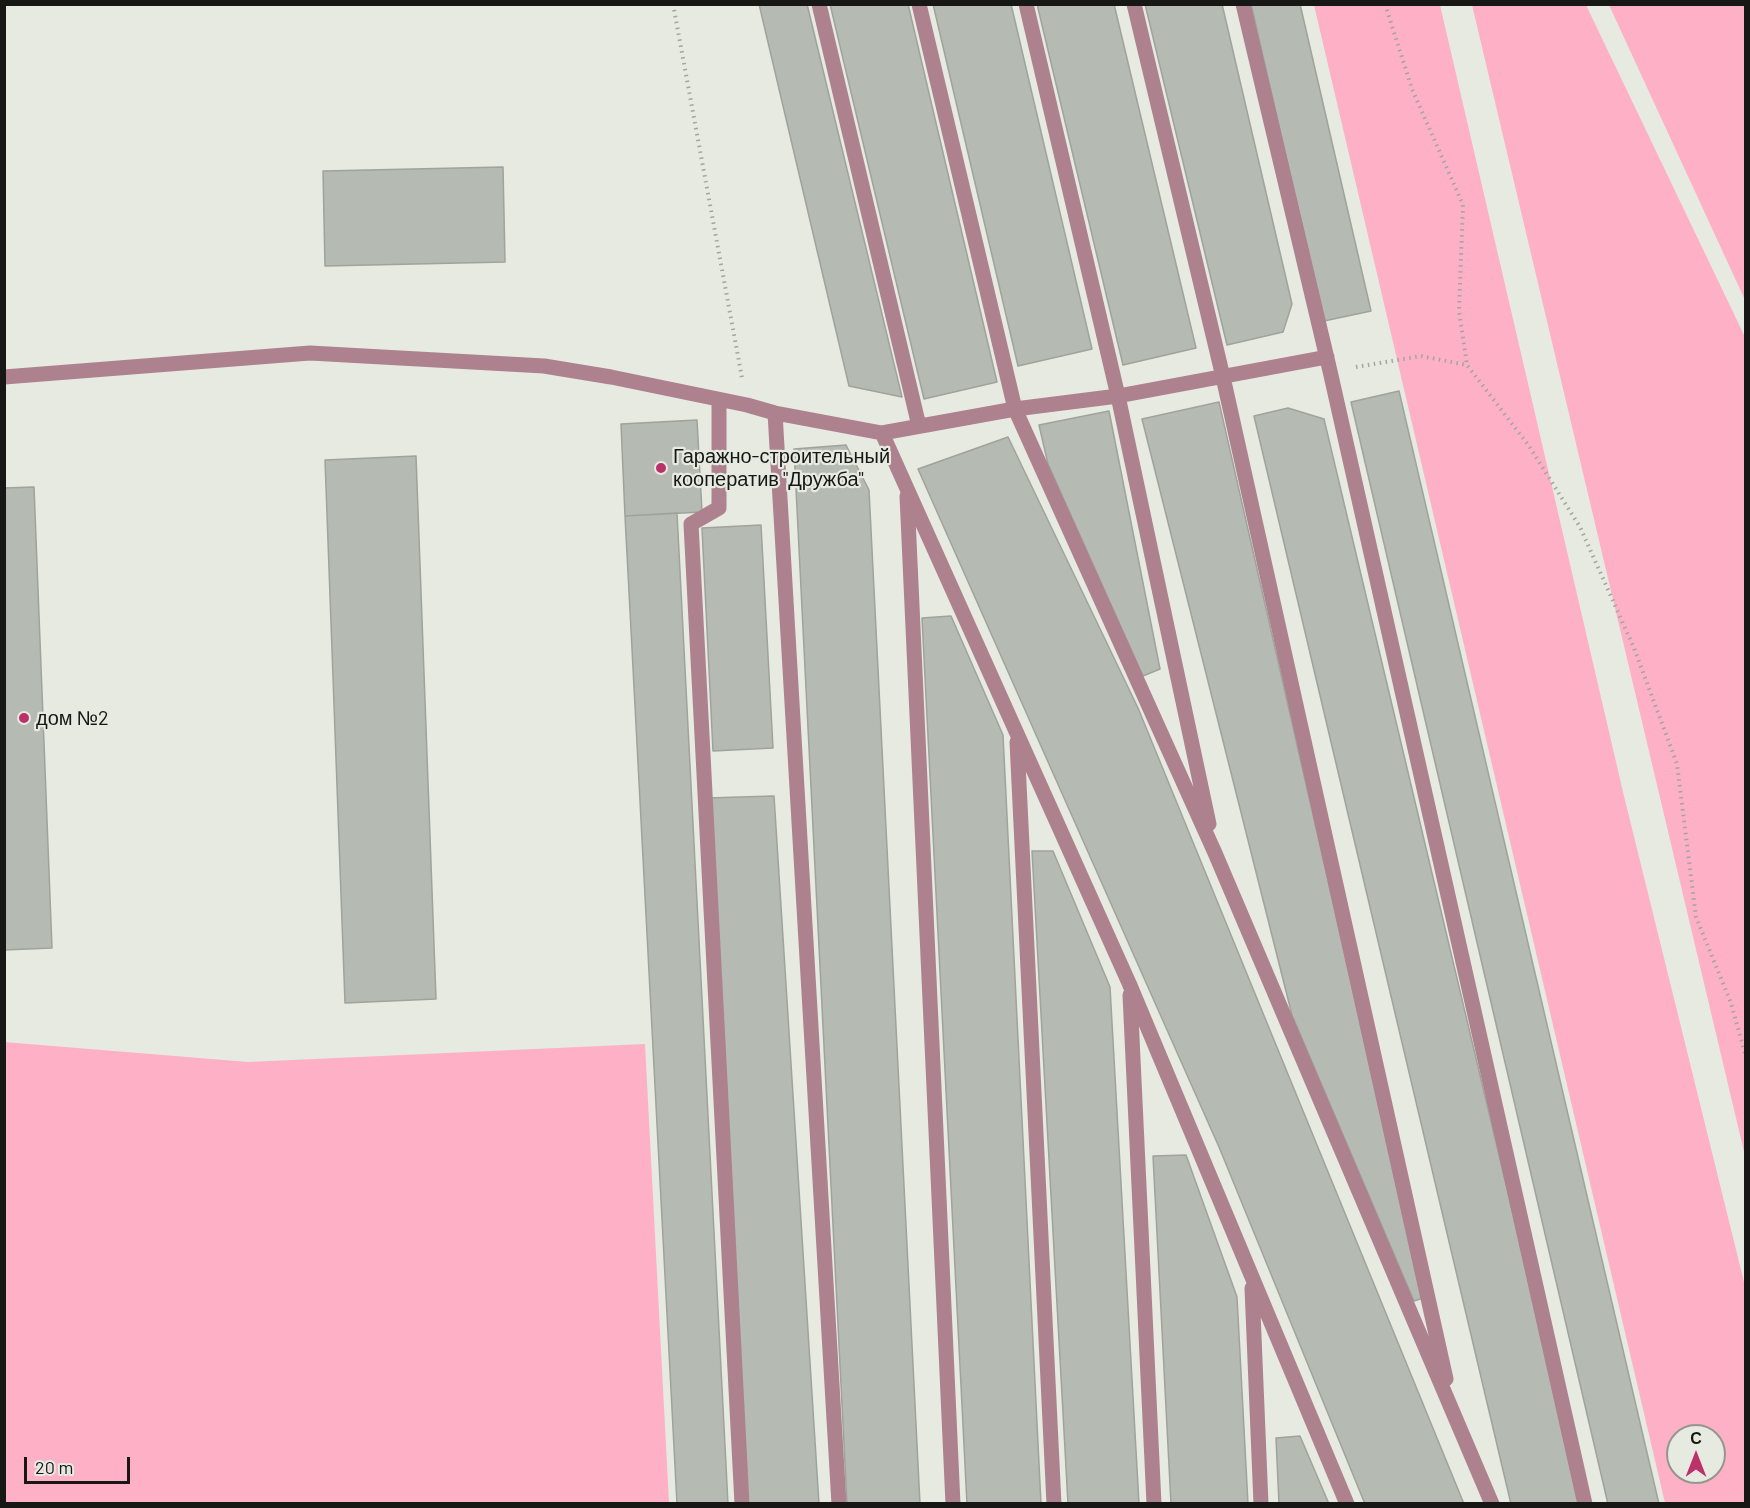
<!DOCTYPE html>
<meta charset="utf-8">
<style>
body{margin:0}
#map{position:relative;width:1750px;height:1508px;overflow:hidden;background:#e6eae1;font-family:Barlow,sans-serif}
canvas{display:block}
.frame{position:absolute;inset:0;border:6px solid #171815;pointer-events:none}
.north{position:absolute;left:1666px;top:1424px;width:60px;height:60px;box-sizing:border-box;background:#e6eae1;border:2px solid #93968f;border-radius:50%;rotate:0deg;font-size:16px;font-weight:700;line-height:24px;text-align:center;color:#171815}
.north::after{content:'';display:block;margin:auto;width:21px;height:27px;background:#bc316a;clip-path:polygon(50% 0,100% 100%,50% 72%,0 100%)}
.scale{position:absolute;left:24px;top:1457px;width:106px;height:27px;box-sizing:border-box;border:3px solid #171815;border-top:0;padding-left:8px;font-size:18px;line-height:21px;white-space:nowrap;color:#171815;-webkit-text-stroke:4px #e6eae1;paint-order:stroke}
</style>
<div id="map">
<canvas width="1750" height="1508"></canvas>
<div class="frame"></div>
<div class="north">С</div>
<div class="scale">20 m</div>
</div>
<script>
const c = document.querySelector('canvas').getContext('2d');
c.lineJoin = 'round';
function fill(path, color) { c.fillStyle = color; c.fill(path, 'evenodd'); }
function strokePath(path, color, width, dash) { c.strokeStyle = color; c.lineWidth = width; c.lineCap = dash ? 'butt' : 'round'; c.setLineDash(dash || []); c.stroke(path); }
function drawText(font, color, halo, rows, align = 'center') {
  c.font = font + ' Barlow,sans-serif'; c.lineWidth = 4.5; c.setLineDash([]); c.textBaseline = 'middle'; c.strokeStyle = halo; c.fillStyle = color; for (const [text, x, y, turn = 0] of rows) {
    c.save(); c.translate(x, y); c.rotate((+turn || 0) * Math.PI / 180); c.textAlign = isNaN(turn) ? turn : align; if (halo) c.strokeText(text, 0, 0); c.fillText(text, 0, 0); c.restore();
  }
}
const green = new Path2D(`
 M1314,5H1440L1623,792L1745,1286V1503H1665ZM1678,1436H1714V1472H1678Z
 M1472,5H1586L1745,337V1156Z
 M1609,5H1745V300Z
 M4,1042L248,1062L645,1044L669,1503H5Z`);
const building = new Path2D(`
 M759,4H807L902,397L849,386Z
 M830,4H908L997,382L924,399Z
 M933,4H1011L1092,349L1018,366Z
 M1037,4H1114L1196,348L1123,365Z
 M1145,4H1222L1292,304L1283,332L1227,345Z
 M1251,4H1300L1371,311L1324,321Z
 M503,167L505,262L325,266L323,171Z
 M1399,391L1659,1504H1608L1351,402Z
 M1219,402L1423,1298L1414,1301L1292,1015L1142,419Z
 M1288,408L1324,419L1582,1504H1511L1254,416Z
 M1109,411L1160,669L1143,676L1048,464L1039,425Z
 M697,420L702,512L625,516L621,424Z
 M1008,437L1138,708L1464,1504H1365L1219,1147L918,469Z
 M846,445L869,490L920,1504H847L794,449Z
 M416,456L436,999L345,1003L325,460Z
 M34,487L52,948L4,950V488Z
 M677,513L728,1504H677L625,516Z
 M761,525L773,748L713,751L702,528Z
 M951,616L1003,735L1041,1504H967L922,618Z
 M774,796L819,1504H746L707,798Z
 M1032,851H1053L1110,987L1139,1504H1068Z
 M1186,1155L1237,1297L1248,1504H1171L1153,1156Z
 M1300,1436L1329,1504H1279L1276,1438Z`);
const path = new Path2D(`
 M673,4L742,378
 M1385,4L1412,89L1463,205L1459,311L1467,365
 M1356,367L1421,356L1467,365L1529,446L1580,527L1634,648L1677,764L1696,917L1731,1003L1746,1057`);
const lane = new Path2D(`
 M819,4L919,426
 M919,4L1015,409L1215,853L1492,1504
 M1026,4L1118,396L1209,824
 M1134,4L1223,377L1446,1379
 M1243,4L1330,371L1585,1504
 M4,377L310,353L544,366L611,377L747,405L775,413L882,433L1015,409L1118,396L1327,357
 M719,400V508L691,524L742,1504
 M775,413L839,1504
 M882,433L1129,983L1347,1504
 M907,496L953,1504
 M1017,742L1054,1504
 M1130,995L1154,1504
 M1252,1288L1261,1504`);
const markers = [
 [661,468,6,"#bc316a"],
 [24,718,6,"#bc316a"]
];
const poiNames = [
 ["Гаражно-строительный",673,456],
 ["кооператив \"Дружба\"",673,479],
 ["дом №2",36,718]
];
fill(green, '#feb0c7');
fill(building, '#b5bab2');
strokePath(building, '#9fa39c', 1.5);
strokePath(path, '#a3a69f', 4, [1.5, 4.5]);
strokePath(lane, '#ae818e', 15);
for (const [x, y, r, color] of markers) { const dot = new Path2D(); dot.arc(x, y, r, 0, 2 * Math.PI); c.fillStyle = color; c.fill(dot); strokePath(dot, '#e6eae1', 2); }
drawText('20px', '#171815', '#e6eae1', poiNames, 'left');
</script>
